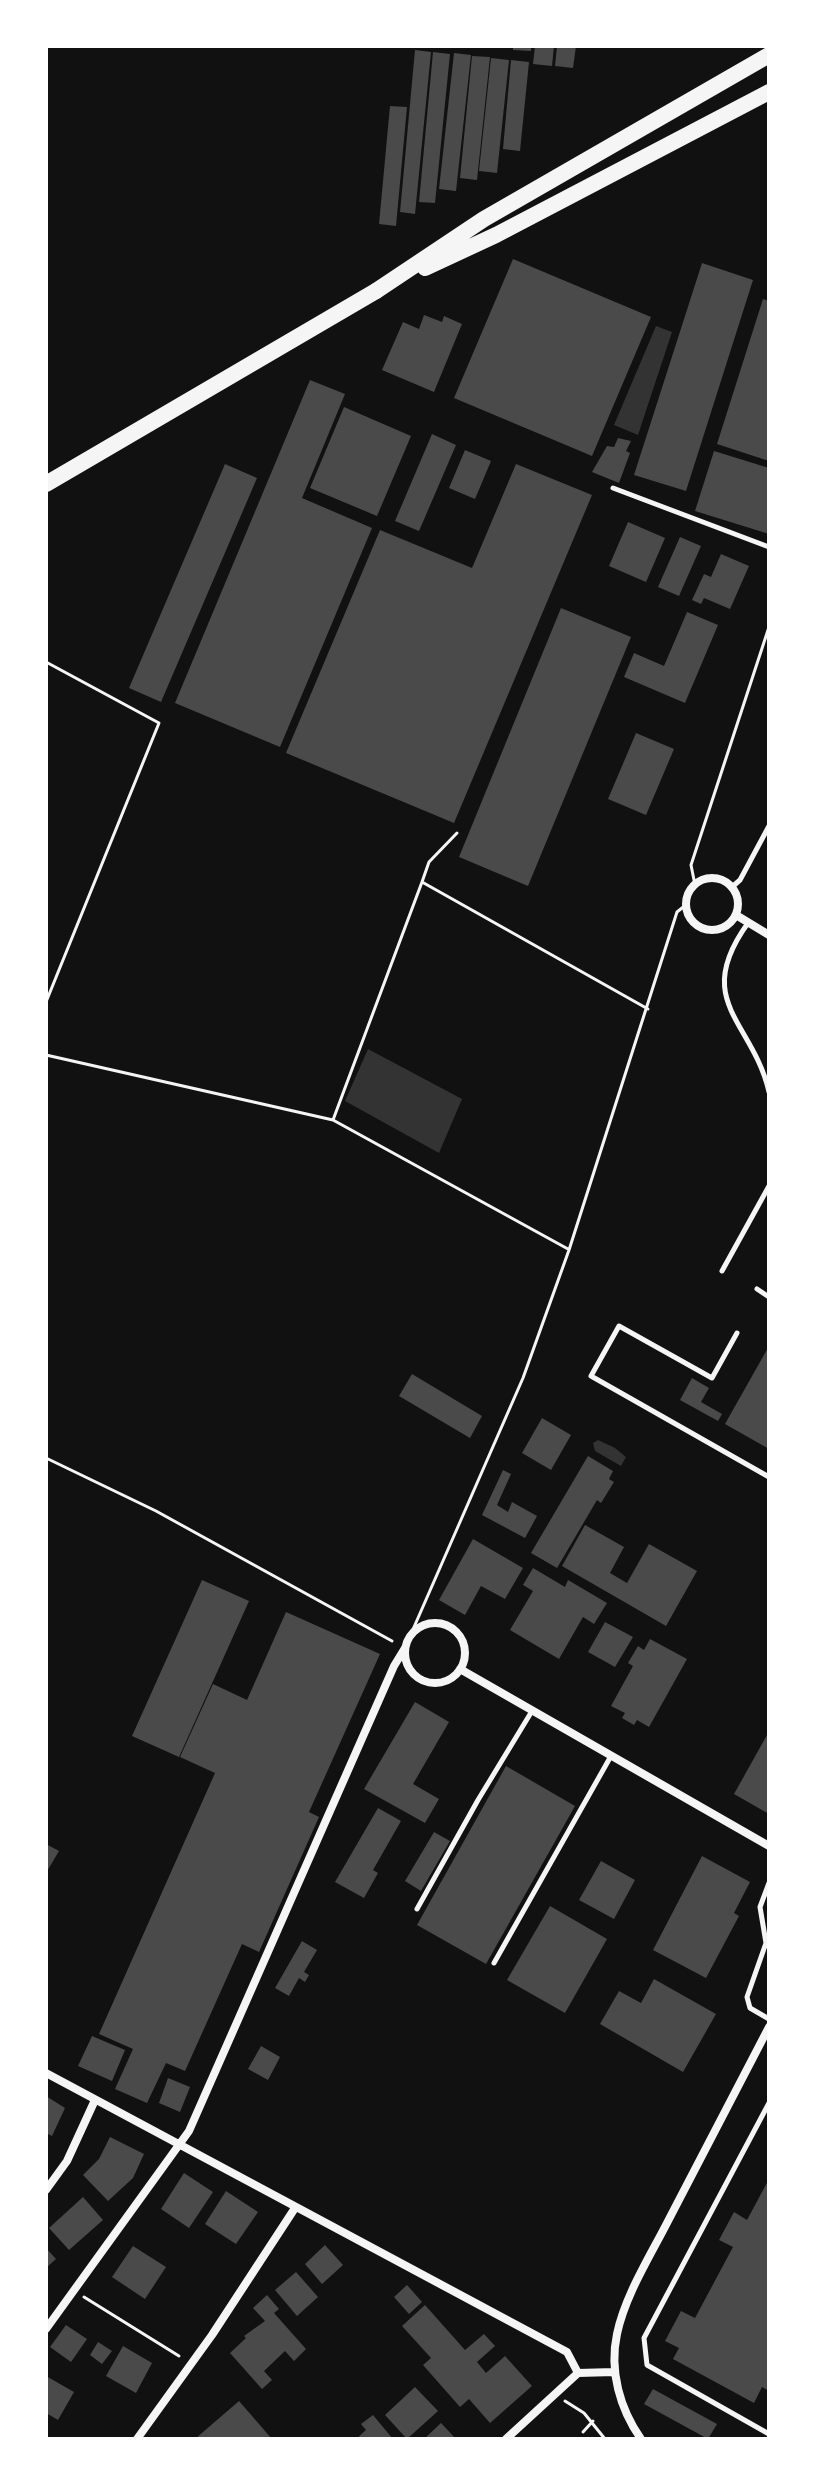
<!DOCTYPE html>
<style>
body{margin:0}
#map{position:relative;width:815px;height:2485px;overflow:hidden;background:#111;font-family:Lato,sans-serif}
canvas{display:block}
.frame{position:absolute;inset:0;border:48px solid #fff;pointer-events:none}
</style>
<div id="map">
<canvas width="815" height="2485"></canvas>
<div class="frame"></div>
</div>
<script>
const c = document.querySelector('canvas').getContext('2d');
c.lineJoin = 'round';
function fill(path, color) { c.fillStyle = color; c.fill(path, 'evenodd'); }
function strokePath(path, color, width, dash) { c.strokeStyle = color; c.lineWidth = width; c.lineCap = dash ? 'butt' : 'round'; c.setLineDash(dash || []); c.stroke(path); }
const water = new Path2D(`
 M656,326L672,332L638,435L614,425Z
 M368,1049L462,1099L439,1153L345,1101Z
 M598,1440L615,1448L626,1457L621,1466L595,1451L593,1443Z`);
const building = new Path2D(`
 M513,46H531V51L513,50Z
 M535,46H554L552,66L533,64Z
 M557,46H576L573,68L555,66Z
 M415,50L431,52L415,214L400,212Z
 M433,52L450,54L435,203L419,202Z
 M454,53L471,55L456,191L439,189Z
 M472,56L490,57L477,180L460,178Z
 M491,58L509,60L497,173L479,171Z
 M511,60L529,62L520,151L503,149Z
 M390,106L407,107L396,226L379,224Z
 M513,259L651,317L592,456L454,398Z
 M702,263L753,280L686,491L634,475Z
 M763,299L769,301V461L717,444Z
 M424,315L442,322L444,316L462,324L434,392L382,370L403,322L419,329Z
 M310,380L345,394L302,498L372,528L280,747L175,703Z
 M344,407L411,436L377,516L310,488Z
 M432,434L456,445L419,531L395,521Z
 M618,438L631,441L626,451L630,453L619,483L592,472L607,446L614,447Z
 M465,450L491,461L475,499L449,488Z
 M714,451L769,468V534L695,511Z
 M225,464L257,478L161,702L129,688Z
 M516,464L592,495L454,823L286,753L380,530L472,568Z
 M628,522L665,538L646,582L609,566Z
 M680,537L701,546L679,596L658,587Z
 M721,554L749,566L730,609L704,598L701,604L692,600L704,574L711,577Z
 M561,608L631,637L528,886L459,857Z
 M687,612L718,625L685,703L624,677L634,653L664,666Z
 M636,733L674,749L646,815L608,799Z
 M769,1346V1449L725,1424Z
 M412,1374L482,1416L470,1438L399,1396Z
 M692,1378L709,1388L701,1402L722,1414L718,1421L680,1400Z
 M542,1418L571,1435L551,1470L522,1453Z
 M588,1456L613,1471L609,1479L614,1482L601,1503L597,1500L557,1568L531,1553Z
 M503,1470L511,1474L497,1505L508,1512L512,1502L537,1516L525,1538L482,1515Z
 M585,1525L624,1547L610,1573L627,1583L649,1544L697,1571L666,1626L562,1566Z
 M473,1539L523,1568L505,1599L481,1586L465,1615L439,1600Z
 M533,1568L565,1587L568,1580L607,1603L594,1624L583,1617L559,1659L510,1630L533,1591L523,1585Z
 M202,1580L249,1601L179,1757L132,1736Z
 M286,1612L380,1654L309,1812L319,1817L259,1952L242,1944L185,2071L166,2063L147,2103L115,2089L133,2049L99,2034L215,1773L180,1757L213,1684L247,1700Z
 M605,1622L633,1637L615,1667L588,1652Z
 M650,1639L687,1659L649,1727L637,1720L634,1725L622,1718L625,1713L611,1706L633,1666L628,1663L638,1646L644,1650Z
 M415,1702L449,1722L413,1784L439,1799L425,1823L364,1789Z
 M767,1735L769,1736V1814L734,1794Z
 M506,1766L575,1806L486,1964L417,1925Z
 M378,1808L401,1821L373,1870L378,1873L364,1898L335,1882Z
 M434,1832L450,1841L421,1891L405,1881Z
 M46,1844L59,1851L46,1873Z
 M702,1856L750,1882L734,1913L739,1916L706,1978L653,1950Z
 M601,1861L635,1880L614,1919L579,1900Z
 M550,1906L607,1939L565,2013L507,1980Z
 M302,1941L317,1950L304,1972L309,1975L305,1982L299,1978L289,1996L275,1988Z
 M654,1979L716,2014L683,2072L600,2024L619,1991L641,2003Z
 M92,2036L125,2050L112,2081L78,2066Z
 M261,2046L280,2057L268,2080L248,2069Z
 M168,2078L190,2087L180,2112L159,2103Z
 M46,2096L65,2108L52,2136L46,2133Z
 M110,2137L144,2154L133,2178L108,2201L83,2175L99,2159Z
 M184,2173L213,2192L189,2228L161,2209Z
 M769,2179V2391L762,2387L754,2403L673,2359L679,2348L665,2341L681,2311L695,2318L733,2247L719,2240L734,2212L747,2220Z
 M226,2191L258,2212L236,2244L205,2224Z
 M83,2197L103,2220L69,2250L49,2228Z
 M325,2245L343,2265L322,2284L305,2264Z
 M133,2246L166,2267L145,2299L112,2277Z
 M46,2248L56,2259L46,2268Z
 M296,2272L318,2297L297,2316L275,2290Z
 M407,2285L422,2302L409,2314L394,2297Z
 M267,2295L279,2309L274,2313L306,2349L294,2361L285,2351L264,2371L272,2380L262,2389L230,2353L246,2338L244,2336L265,2321L253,2308Z
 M425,2305L465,2350L484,2334L495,2346L477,2362L486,2373L505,2356L532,2386L490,2423L469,2399L460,2407L423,2365L431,2358L402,2326Z
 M66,2325L87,2339L71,2362L50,2347Z
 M98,2342L112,2351L102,2364L90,2355Z
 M123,2346L152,2363L136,2393L106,2376Z
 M46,2376L74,2392L58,2420L46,2413Z
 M415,2387L438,2411L407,2439L385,2415Z
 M653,2389L717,2424L708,2439L644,2404Z
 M239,2401L272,2439H195Z
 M373,2415L393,2439H356L366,2430L361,2424Z
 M441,2423L456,2439H424Z`);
const path = new Path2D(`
 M46,662L159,723L46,1002
 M457,833L429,862L422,882L648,1009
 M695,885L691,865L769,627
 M46,1055L333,1120L422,882
 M333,1120L568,1249
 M46,1458L156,1511L392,1641
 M411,1634L523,1378L569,1250L677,912L687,904
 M84,2297L179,2356
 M565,2401L584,2413L605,2439
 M583,2432L593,2421`);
const service = new Path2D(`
 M613,488L769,547
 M732,887L740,880L769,826
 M748,923C691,1002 753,1021 769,1092
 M722,1271L769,1186
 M757,1289L769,1297
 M737,1333L712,1378L619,1326L591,1376L769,1477
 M769,1883L760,1907L766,1943L747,1997L750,2008L769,2019
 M417,1909L478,1800L532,1711
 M494,1963L611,1756
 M769,2103L644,2338L647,2365L769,2434`);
const minor = new Path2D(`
 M686 904a26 26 0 1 1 52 0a26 26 0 1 1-52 0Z
 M736,915L769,935
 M405 1653a30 30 0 1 1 60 0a30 30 0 1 1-60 0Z
 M460,1669L769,1846
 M46,2073L567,2352L578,2373
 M46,2190L67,2161L95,2100
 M46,2329L189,2131L394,1666L405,1648
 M137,2439L212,2335L295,2208
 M506,2439L578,2373L614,2372
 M641,2439C620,2409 609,2371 617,2334C625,2296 649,2258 667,2223C701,2158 735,2093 769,2027`);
const primary = new Path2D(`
 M46,484L376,291`);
const trunk = new Path2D(`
 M425,268L496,235L769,92
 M376,291L484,219L769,55`);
fill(water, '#333');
fill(building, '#4a4a4a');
strokePath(path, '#f5f5f5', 3);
strokePath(service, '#f5f5f5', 5);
strokePath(minor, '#f5f5f5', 8);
strokePath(primary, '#f5f5f5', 16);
strokePath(trunk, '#f5f5f5', 16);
</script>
